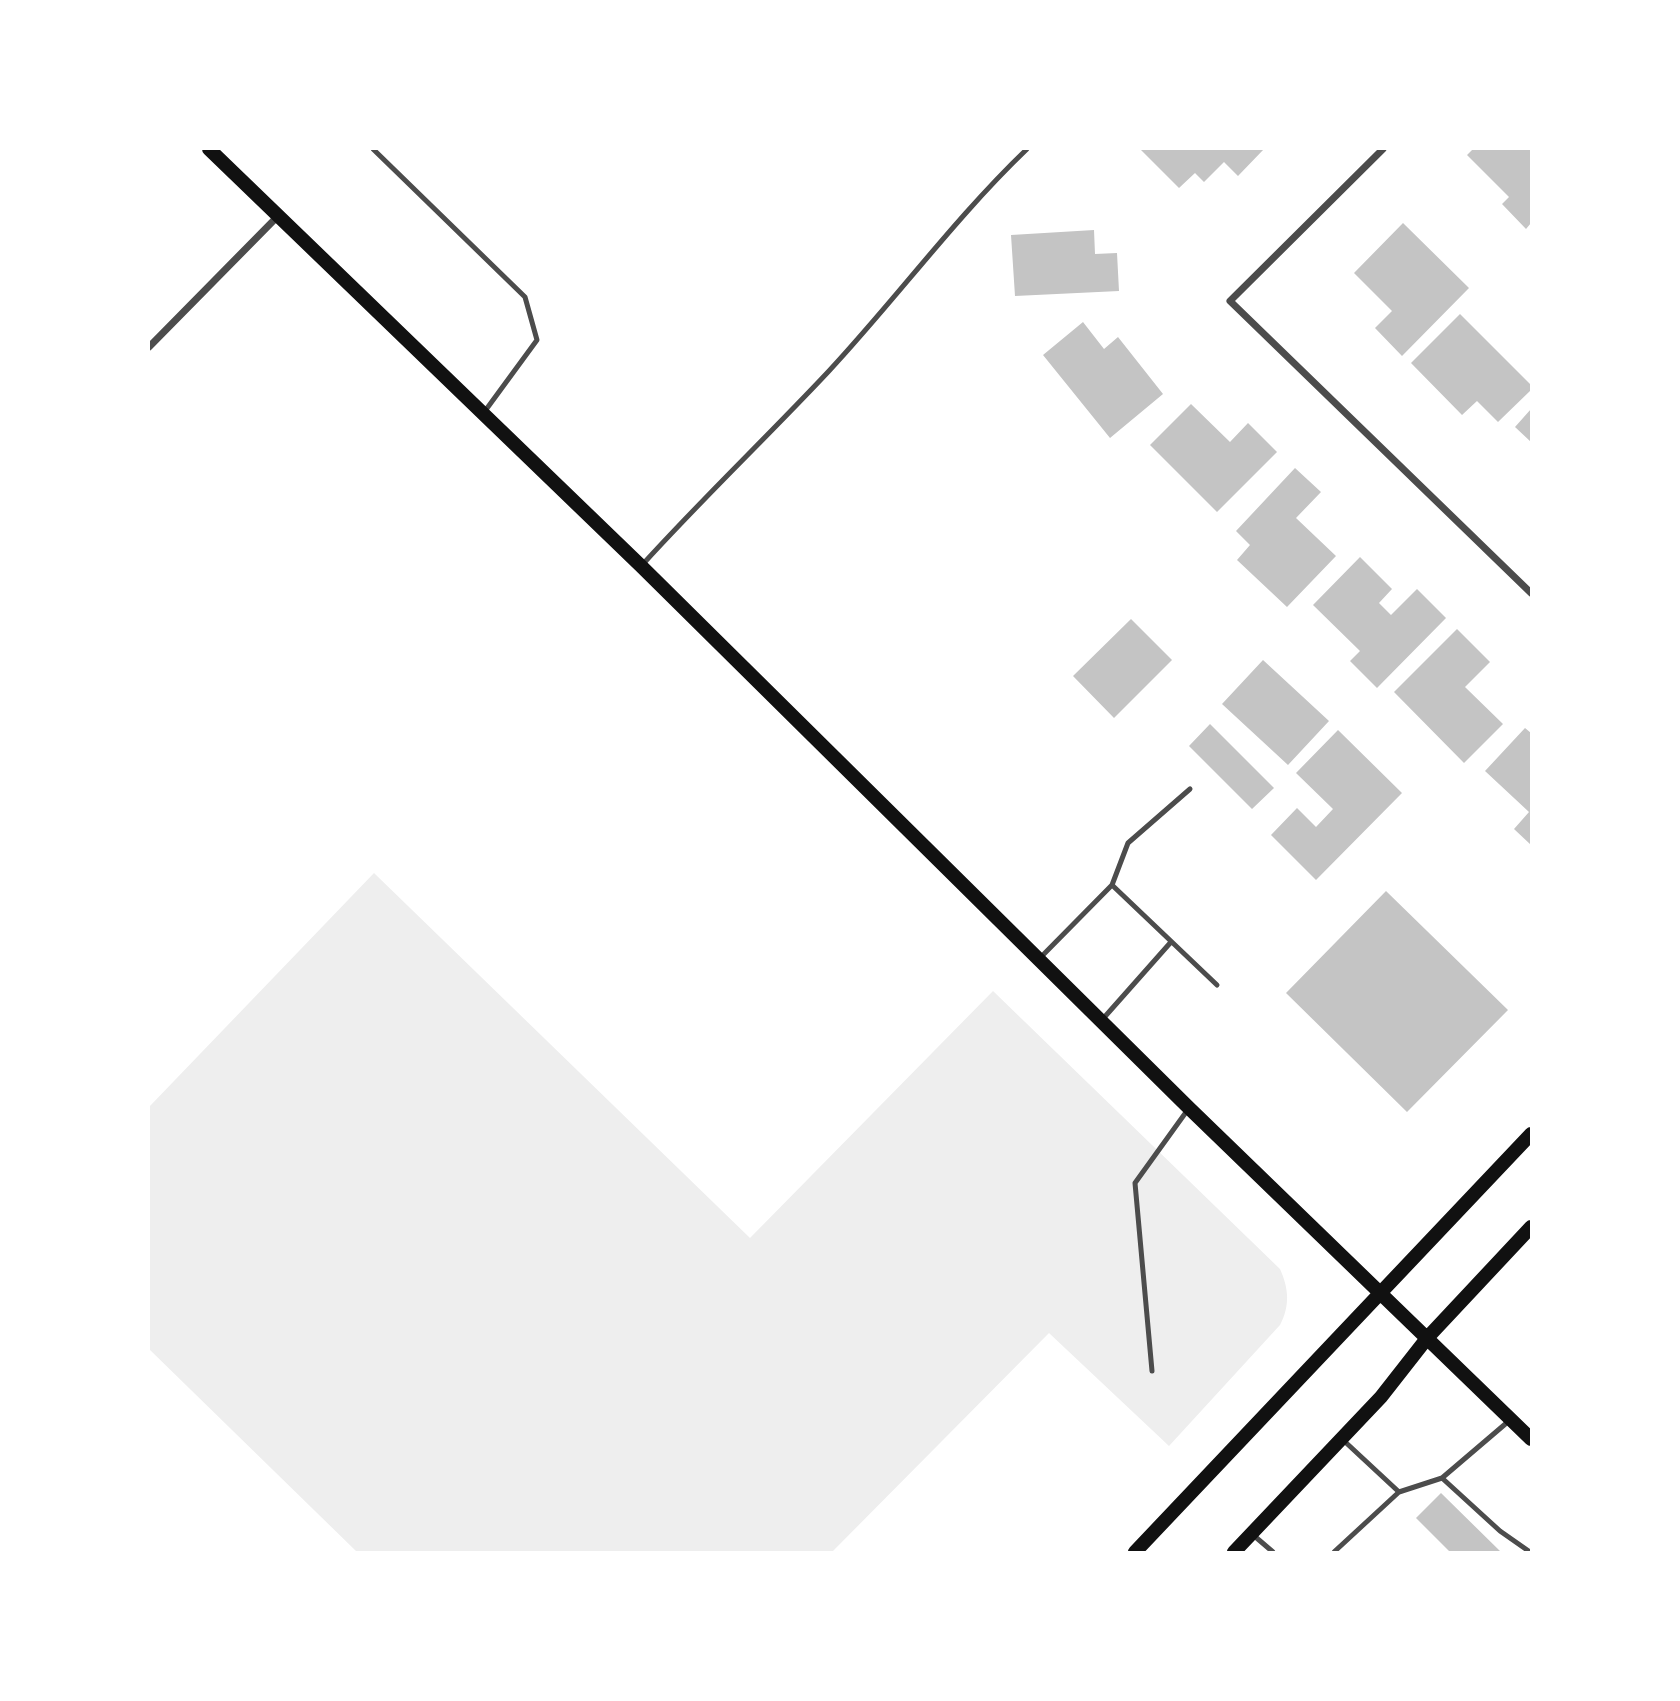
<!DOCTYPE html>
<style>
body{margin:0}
#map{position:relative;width:1680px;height:1701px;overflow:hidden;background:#fff;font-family:"Public Sans",sans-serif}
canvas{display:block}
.frame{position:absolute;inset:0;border:150px solid #fff;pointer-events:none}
</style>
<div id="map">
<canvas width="1680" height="1701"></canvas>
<div class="frame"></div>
</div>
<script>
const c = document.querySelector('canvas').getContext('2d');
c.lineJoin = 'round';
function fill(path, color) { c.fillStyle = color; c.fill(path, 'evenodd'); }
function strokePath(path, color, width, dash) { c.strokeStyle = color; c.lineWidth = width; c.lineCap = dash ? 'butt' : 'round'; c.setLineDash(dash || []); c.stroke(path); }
const green = new Path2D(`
 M374,873L750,1238L993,991L1280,1269C1289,1289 1290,1306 1280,1325L1169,1446L1049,1333L832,1552H357L149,1349V1107Z`);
const building = new Path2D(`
 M1140,149H1264L1238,176L1224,162L1204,182L1195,173L1179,188Z
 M1473,149H1531V223L1526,229L1502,204L1509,197L1467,155Z
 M1403,223L1469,288L1402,356L1375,328L1392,311L1354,273Z
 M1094,230L1095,254L1117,253L1119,291L1015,296L1011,235Z
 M1460,314L1531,385V390L1498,422L1477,401L1462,415L1411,363Z
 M1083,322L1104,349L1118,337L1163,394L1110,438L1043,355Z
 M1191,404L1230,442L1248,423L1277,452L1217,512L1150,445Z
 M1531,409V442L1515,427Z
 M1295,468L1321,492L1296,518L1336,556L1287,607L1237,560L1250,545L1236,531Z
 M1360,557L1392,589L1379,603L1391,615L1417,589L1446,618L1377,688L1350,661L1360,651L1313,605Z
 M1131,619L1172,660L1114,718L1073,676Z
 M1457,629L1490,662L1465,687L1503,724L1464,763L1394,692Z
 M1263,660L1329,721L1288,765L1222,704Z
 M1210,724L1274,788L1252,809L1189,746Z
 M1525,728L1531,733V845L1514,829L1529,812L1485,771Z
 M1338,730L1402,793L1316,880L1271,835L1297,808L1316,827L1333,809L1296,773Z
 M1386,891L1508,1010L1407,1112L1286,993Z
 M1441,1493L1501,1552H1450L1416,1518Z`);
const service = new Path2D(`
 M373,149L525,297L537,340L485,411
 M643,564C703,498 767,437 828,372C896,299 955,218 1027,149
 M1190,789L1128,843L1112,885L1217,985
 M1040,958L1112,885
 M1101,1021L1171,942
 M1152,1371L1135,1183L1189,1108
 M1342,1439L1399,1492L1442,1478L1510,1420
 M1442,1478L1500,1531L1530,1552
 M1252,1534L1273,1552
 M1334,1552L1399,1492`);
const minor = new Path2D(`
 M1383,149L1230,301L1531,593
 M149,347L278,216`);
const secondary = new Path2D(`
 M209,149L641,566L1189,1108L1531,1439
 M1135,1552L1531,1134
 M1234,1552L1381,1397L1428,1337L1531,1227`);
fill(green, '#eee');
fill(building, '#c4c4c4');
strokePath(service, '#4c4c4c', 5);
strokePath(minor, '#4c4c4c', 7);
strokePath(secondary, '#111', 14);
</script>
